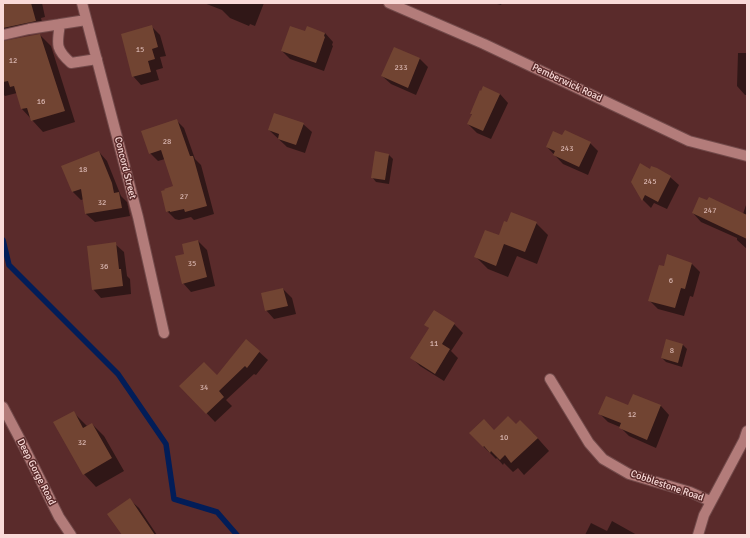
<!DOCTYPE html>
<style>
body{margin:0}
#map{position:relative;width:750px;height:538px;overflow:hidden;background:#5a2b2b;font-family:Signika,sans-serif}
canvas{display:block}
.frame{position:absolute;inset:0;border:4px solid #f9dad8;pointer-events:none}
</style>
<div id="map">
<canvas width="750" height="538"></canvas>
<div class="frame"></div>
</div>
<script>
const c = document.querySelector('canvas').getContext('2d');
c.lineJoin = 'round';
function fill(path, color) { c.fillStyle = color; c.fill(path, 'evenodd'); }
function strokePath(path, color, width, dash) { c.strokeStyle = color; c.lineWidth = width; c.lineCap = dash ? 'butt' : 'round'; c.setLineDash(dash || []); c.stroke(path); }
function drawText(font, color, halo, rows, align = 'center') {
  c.font = font + ' Signika,sans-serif'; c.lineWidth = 3; c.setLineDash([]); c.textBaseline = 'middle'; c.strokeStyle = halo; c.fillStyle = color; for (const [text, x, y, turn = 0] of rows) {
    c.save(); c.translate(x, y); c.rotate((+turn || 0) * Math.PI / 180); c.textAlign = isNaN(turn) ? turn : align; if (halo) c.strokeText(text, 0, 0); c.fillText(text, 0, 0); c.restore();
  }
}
const shadow = new Path2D(`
 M3,3H42L45,17L41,18L44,30L3,35Z
 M204,3H264L255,26L250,24L249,26L230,18L222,10Z
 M493,3H502L501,5Z
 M152,27L160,35L166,56L160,57L163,68L156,70L159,80L141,85L133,76Z
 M306,32L325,33L333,42L332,45L333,46L324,71L290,59L282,51Z
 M40,35L51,46L75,122L43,132L22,109L17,93L5,96L3,94V42Z
 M738,53H747V95H745L737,86Z
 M419,58L428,67L416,95L391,84L382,76Z
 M500,94L508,103L491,139L477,133L468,124L472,115L471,113Z
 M176,120L184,128L195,159L201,165L214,214L194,220L191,217L179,220L175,219L167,211L175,187L165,159L158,161L150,153Z
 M303,124L312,132L305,153L287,147L269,130Z
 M563,136L590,143L598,151L588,175L563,164L547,147Z
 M99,152L107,161L121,196L127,202L130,216L95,222L86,214L84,199L81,200L72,191Z
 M389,155L393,159L389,184L376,182L372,177Z
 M650,170L670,177L679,185L667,209L654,203L651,208L643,200L632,182Z
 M747,202V249L737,240V238L701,222L693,213L743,214Z
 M536,223L548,235L537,264L517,256L508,277L488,269L476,257Z
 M198,241L207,250L215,286L191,292L183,283L185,255Z
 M115,244L124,252L127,276L130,279L131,294L101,298L93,289Z
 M692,264L700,272L693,297L690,296L684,316L658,309L649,300L664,268Z
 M283,289L292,298L296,314L274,319L266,310Z
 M454,324L463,333L451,351L458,358L444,381L420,366L412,358L430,329L426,325Z
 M246,340L268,360L256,375L254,374L226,400L232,406L215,422L181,386L217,376Z
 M667,340L683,345L687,349L682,367L666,362L662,358Z
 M633,395L661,406L669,415L656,448L629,436L620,427L608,422L599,413L628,407Z
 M73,412L87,426L92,424L104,436L124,471L96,487L84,474Z
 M516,425L533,433L549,451L524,475L518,468L513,472L504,463L503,465L497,458L496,459L470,433L494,431Z
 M130,500L139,508L157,535H124Z
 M612,521L637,535H585L591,523L607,531Z`);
const stream = new Path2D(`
 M3,240L9,265L118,374L166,444L174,499L217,512L237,535`);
const building = new Path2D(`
 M3,3H31L36,21L3,28Z
 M152,25L158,47L152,49L155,59L148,61L151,72L132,77L121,34Z
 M290,26L305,31L307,26L325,33L324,36L325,37L316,63L281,51Z
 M40,34L65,111L31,121L27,108L21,109L14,86L10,87L8,81L3,82V41Z
 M394,47L420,58L408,88L381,76Z
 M483,86L500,94L483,131L467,124L472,114H470L480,90L481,91Z
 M274,113L304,123L296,145L278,139L279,134L268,130Z
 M177,119L190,156H193L207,206L185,212L184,209L170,212V211L166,212L161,191L165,190L164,189L173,186L161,150L149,154L141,131Z
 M565,130L591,142L579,167L553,155L555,151L546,147L553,131L562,135Z
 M99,151L112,183L114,193L119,192L122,208L85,214L81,189L72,192L61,166Z
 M375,151L389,154L385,180L371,178Z
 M640,163L650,169L651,166L657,168L671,176L658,202L645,195L642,201L631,182Z
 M699,197L707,200L709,197L747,215V239L692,213Z
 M511,212L537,222L525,252L504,244L496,266L474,257L485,230L499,235L504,221L507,222Z
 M198,240L207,277L182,284L175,256L184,254L182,244Z
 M116,242L119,269H121L123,286L92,290L87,246Z
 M667,254L692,263L685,289L681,288L675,308L648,301L659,265L664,266Z
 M283,288L288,306L265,311L261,293Z
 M434,310L455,323L442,344L450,349L435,374L410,358L429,328L424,325Z
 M246,339L260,351L247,368L245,366L219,391L224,397L206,414L179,386L204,362L217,375Z
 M666,339L683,344L678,363L661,358Z
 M633,394L661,405L647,440L619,428L621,423L598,414L606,396L628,405Z
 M74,411L83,428L92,423L112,458L83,475L53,422Z
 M508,416L516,424L520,420L538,438L511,463L505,455L500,460L491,451L490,453L484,446L483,447L469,433L484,419L494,430Z
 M130,498L155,535H122L107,514Z`);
const minor = new Path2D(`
 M82,3L138,217L164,333
 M389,3L484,44L689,141L747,156
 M60,24C57,44 55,49 71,63L97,59
 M3,35L29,29L86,20
 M550,379L589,443L603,459L629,474L690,492L710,501
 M3,407L23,445L59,517L71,535
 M698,535L704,515L744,440L747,431`);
const numberNames = [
 ["15",140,50],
 ["12",13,61],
 ["233",401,68],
 ["16",41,102],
 ["28",167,142],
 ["243",567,149],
 ["18",83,170],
 ["245",650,182],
 ["27",184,197],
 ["32",102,203],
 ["247",710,211],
 ["35",192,264],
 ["36",104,267],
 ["6",671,281],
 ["11",434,344],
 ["8",672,351],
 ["34",204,388],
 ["12",632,415],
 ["10",504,438],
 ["32",82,443]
];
const streetNames = [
 ["Pemberwick Road",567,83,25],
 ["Concord Street",125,168,76],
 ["Deep Gorge Road",36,472,63],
 ["Cobblestone Road",667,486,19]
];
fill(shadow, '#0007');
strokePath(stream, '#021d58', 5.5);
fill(building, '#714432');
strokePath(minor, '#724a4a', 12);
strokePath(minor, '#b37c7a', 10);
drawText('8px', '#d7b4ae', null, numberNames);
drawText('10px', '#f9dad8', '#5a2b2b', streetNames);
</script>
